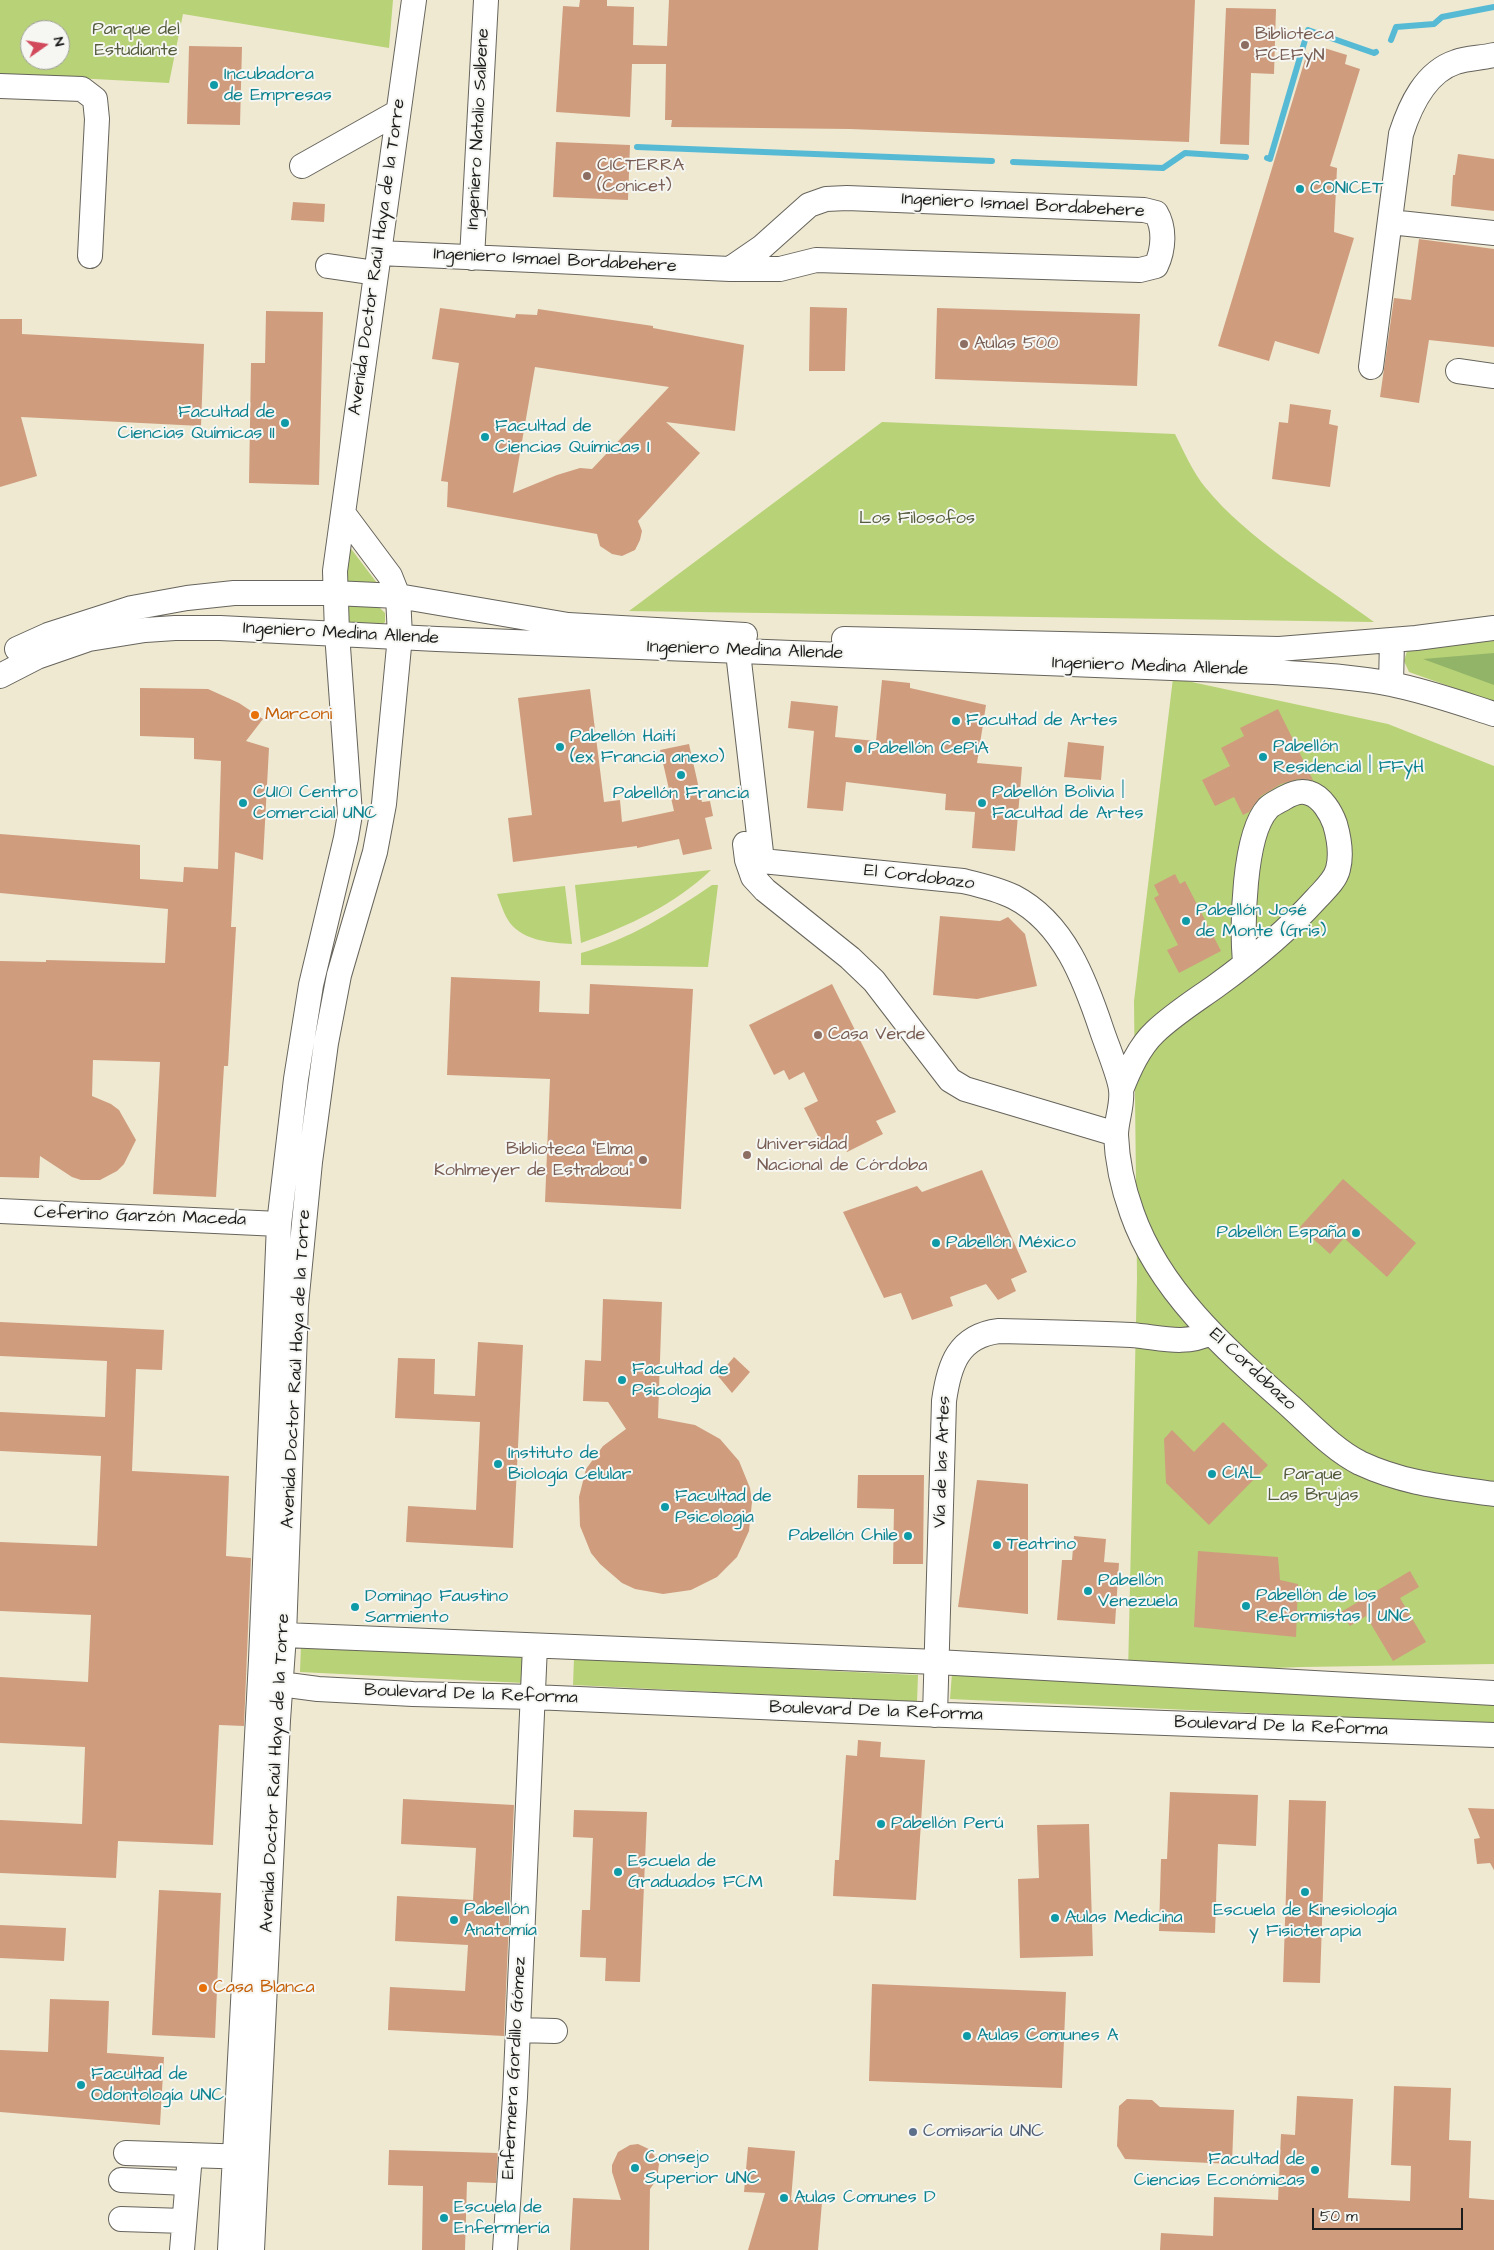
<!DOCTYPE html>
<meta charset="utf-8">
<style>
body{margin:0}
#map{position:relative;width:1494px;height:2250px;overflow:hidden;background:#efe9d2;font-family:"Architects Daughter",sans-serif}
canvas{display:block}
.north{position:absolute;left:20px;top:20px;width:50px;height:50px;box-sizing:border-box;background:#f6f6f2;border:1px solid #9f9f9c;border-radius:50%;rotate:77deg;font-size:14px;font-weight:700;line-height:20px;text-align:center;color:#1c1c1c}
.north::after{content:'';display:block;margin:auto;width:18px;height:22px;background:#d1495b;clip-path:polygon(50% 0,100% 100%,50% 72%,0 100%)}
.scale{position:absolute;left:1312px;top:2208px;width:151px;height:22px;box-sizing:border-box;border:2px solid #1c1c1c;border-top:0;padding-left:6px;font-size:15px;line-height:18px;white-space:nowrap;color:#1c1c1c;-webkit-text-stroke:4px #f6f6f2;paint-order:stroke}
</style>
<div id="map">
<canvas width="1494" height="2250"></canvas>
<div class="north">N</div>
<div class="scale">50 m</div>
</div>
<script>
const c = document.querySelector('canvas').getContext('2d');
c.lineJoin = 'round';
function fill(path, color) { c.fillStyle = color; c.fill(path, 'evenodd'); }
function strokePath(path, color, width, dash) { c.strokeStyle = color; c.lineWidth = width; c.lineCap = dash ? 'butt' : 'round'; c.setLineDash(dash || []); c.stroke(path); }
function drawText(font, color, halo, rows, align = 'center') {
  c.font = font + ' "Architects Daughter",sans-serif'; c.lineWidth = 4; c.setLineDash([]); c.textBaseline = 'middle'; c.strokeStyle = halo; c.fillStyle = color; for (const [text, x, y, turn = 0] of rows) {
    c.save(); c.translate(x, y); c.rotate((+turn || 0) * Math.PI / 180); c.textAlign = isNaN(turn) ? turn : align; if (halo) c.strokeText(text, 0, 0); c.fillText(text, 0, 0); c.restore();
  }
}
const green = new Path2D(`
 M0,0H393L389,48L183,14L169,83L0,74ZM30,30H60V60H30Z
 M882,422L1175,434C1184,452 1193,472 1205,487C1248,540 1320,582 1374,622L629,611Z
 M349,546L383,591L344,586Z
 M353,603L377,605L385,613V622L379,628L348,624C347,616 345,608 353,603Z
 M1494,640V702L1409,672L1404,661L1407,651L1414,647Z
 M1173,678L1388,724L1494,766V1664L1302,1667L1128,1673L1137,1278L1134,1001Z
 M711,870C674,905 629,926 581,943L575,885Z
 M712,885H718L708,967L581,965V953C628,940 671,913 712,885Z
 M565,886L572,944C552,943 524,941 510,923C504,915 501,904 497,894Z
 M301,1645L526,1656L524,1683L300,1672Z
 M574,1659L918,1675L917,1702L573,1685Z
 M952,1673L1494,1698V1724L950,1699Z`);
const forest = new Path2D(`
 M1494,653V685L1423,659Z`);
const stream = new Path2D(`
 M1391,40L1396,27L1434,24L1442,17L1494,7
 M637,147L992,161
 M1267,158L1270,159L1308,30L1374,53L1376,52
 M1013,162L1163,168L1185,153L1246,157`);
const building = new Path2D(`
 M580,0H607V6L634,7L633,45L667,46L669,0H1195L1189,142L850,129L671,127L672,120H665L666,64H632L630,117L556,112L563,6L579,7Z
 M1226,8L1276,9L1274,74L1251,73L1249,145L1220,144Z
 M189,46L242,47L240,125L187,124Z
 M1321,47L1347,55L1345,64L1360,69L1330,166L1337,168L1334,232L1354,238L1319,354L1275,341L1269,361L1218,346L1307,53L1319,57Z
 M556,142L630,145L628,200L553,197Z
 M1458,154L1494,159V211L1451,206L1453,175H1455Z
 M293,202L325,204L324,222L291,220Z
 M1419,239L1494,249V347L1429,340L1419,403L1380,397L1394,298L1411,300Z
 M810,307L847,308L845,371H809Z
 M440,308L515,318L516,314L537,315L538,309L653,326V328L744,345L735,431L666,422L700,453L638,521L642,531L640,540L635,550L622,556L612,554L600,546L597,534L447,507L448,482L441,481L459,363L432,359ZM535,367L669,387L592,469L580,468L557,475L513,493Z
 M937,308L1140,314L1137,386L935,379Z
 M266,311L323,312L319,485L249,483L251,363H265Z
 M0,319H22V334L204,344L201,426L21,417L37,476L0,487Z
 M1290,404L1331,410L1329,424L1338,426L1330,487L1272,479L1279,422L1288,423Z
 M882,680L910,683V688L986,705L977,763L1022,767L1015,851L972,848L975,812L945,810L946,794L846,782L843,811L807,808L814,731L788,728L791,701L838,706L835,737L876,741Z
 M140,688L208,689L239,703L263,719L246,741L269,748L263,860L235,852L231,927H236L228,1066H224L216,1197L153,1194L160,1062L93,1060L92,1096L111,1104L119,1110L136,1140L124,1164L117,1171L100,1180H81L72,1177L40,1156L39,1178L0,1177V961L46,962V960L165,963L168,909L0,893V834L140,845V879L183,882L184,867L218,869L221,761L194,759V738L140,736Z
 M590,689L604,802L620,800L622,822L674,811L660,750L689,744L702,802L710,801L713,816L705,818L712,849L683,855L679,839L637,848V846L513,862L508,818L532,815L518,698Z
 M1278,709L1313,780L1298,779L1281,784L1261,796L1249,812L1243,815L1234,797L1215,806L1202,780L1230,766L1221,748L1244,736L1240,728Z
 M1068,742L1104,746L1101,780L1064,777Z
 M1175,874L1180,884L1185,881L1221,951L1179,973L1167,950L1178,945L1154,898L1159,895L1154,885Z
 M940,916L1000,921L1008,917L1025,934L1037,986L977,999L933,995Z
 M451,977L540,981L539,1012L589,1014L590,984L693,989L681,1209L545,1202L550,1079L447,1075Z
 M832,984L896,1112L876,1121L883,1134L847,1152L841,1140L824,1148L804,1108L818,1101L804,1072L789,1080L784,1070L774,1075L749,1025Z
 M982,1170L1027,1272L1011,1279L1016,1291L998,1300L986,1284L950,1297L953,1306L912,1320L901,1293L884,1298L843,1212L917,1186L922,1192Z
 M1343,1179L1416,1243L1387,1277L1344,1238L1330,1254L1300,1227Z
 M603,1299L662,1302L658,1418L695,1425L720,1439L739,1461L750,1488L752,1502L749,1531L737,1557L717,1577L691,1590L663,1594L635,1589L622,1583L600,1564L591,1553L580,1526L579,1497L586,1469L603,1446L626,1429L608,1402L583,1401L585,1360L601,1361Z
 M0,1322L164,1330L162,1370L136,1369L132,1471L229,1476L226,1556L251,1558L244,1726L219,1725L213,1845L118,1841L116,1878L0,1873V1820L82,1824L85,1747L0,1743V1677L88,1682L91,1615L0,1611V1542L97,1546L101,1456L0,1451V1412L105,1417L107,1361L0,1356Z
 M478,1342L523,1345L513,1548L406,1542L408,1506L476,1510L480,1422L395,1418L398,1358L435,1359L434,1394L475,1396Z
 M734,1357L750,1372L732,1393L718,1376Z
 M1223,1422L1268,1465L1209,1525L1166,1483L1164,1439L1172,1430L1194,1452Z
 M858,1475H924L923,1564H893L894,1509L857,1508Z
 M977,1480L1028,1484V1614L958,1607Z
 M1074,1536L1106,1539L1104,1562L1119,1563L1115,1624L1057,1620L1062,1560H1072Z
 M1198,1551L1278,1557L1280,1580L1298,1584L1296,1637L1194,1627Z
 M1410,1571L1419,1587L1400,1598L1426,1642L1393,1661L1366,1616L1350,1626L1341,1612Z
 M858,1740L881,1742L880,1757L925,1760L916,1900L833,1896L835,1860H839L846,1755L857,1756Z
 M1170,1792L1258,1795L1256,1846L1218,1844L1215,1933L1159,1931L1161,1859H1167Z
 M403,1799L514,1805L504,2036L388,2030L390,1987L465,1991L468,1945L395,1941L397,1896L473,1900L476,1848L401,1844Z
 M1289,1800L1326,1801L1320,1983L1283,1982Z
 M1468,1808L1494,1809V1870L1490,1863L1477,1864L1474,1839L1480,1838Z
 M574,1810L647,1812L640,1982L605,1981L606,1958L580,1957L582,1910H590L593,1838L573,1837Z
 M1089,1824L1093,1956L1020,1958L1018,1879L1039,1878L1037,1825Z
 M159,1890L221,1893L215,2038L152,2035Z
 M0,1925L66,1928L64,1961L0,1958Z
 M872,1984L1066,1992L1062,2088L869,2081Z
 M50,1999L109,2001L107,2053L164,2057L160,2125L0,2112V2050L48,2052Z
 M1394,2086L1451,2088L1449,2140L1471,2141L1469,2198L1494,2200V2250H1160L1161,2233L1213,2236L1214,2197L1278,2200L1281,2134L1295,2135L1297,2096L1353,2099L1348,2198L1410,2201L1411,2166L1391,2165Z
 M1127,2099L1152,2100L1160,2107L1234,2110L1232,2164L1125,2159L1117,2146L1119,2106Z
 M638,2144L651,2150L659,2164L657,2179L650,2189L649,2250H570L573,2198L621,2200L612,2172V2165L618,2152L630,2145Z
 M748,2147L795,2151L791,2200L822,2202L818,2250H748L765,2193L744,2192Z
 M389,2150L498,2153L496,2183L467,2182L465,2250H422L423,2186L388,2185Z`);
const minor = new Path2D(`
 M0,86L82,89L95,99L97,119L90,256
 M302,166L398,112
 M1390,222L1494,233
 M379,253L730,269H780L816,260L1140,270L1156,266C1164,249 1165,228 1156,213L1144,210L847,198L826,199L809,205L762,247L730,269
 M472,258L486,0
 M328,266L376,273
 M1371,367L1401,134C1410,106 1425,72 1456,62C1467,58 1482,58 1494,55
 M1458,371L1494,376
 M736,635L762,861L963,881C980,885 998,889 1014,897C1064,923 1085,980 1102,1031C1107,1046 1120,1077 1121,1090C1123,1105 1116,1120 1116,1135C1117,1161 1123,1188 1132,1213C1160,1293 1229,1352 1291,1407C1312,1426 1334,1450 1360,1463C1405,1484 1446,1487 1494,1494
 M844,639L1279,649L1416,638L1494,628
 M17,649L48,635L132,608L187,598L234,593H334L398,596L568,625L745,635
 M0,676L37,657L89,639L145,630L175,628H220L437,639L1273,672C1312,675 1352,676 1391,684C1426,691 1460,703 1494,714
 M1391,684L1392,640
 M745,844L747,860L753,877L765,890L850,958L874,981L950,1080L965,1089L1116,1134
 M1121,1090C1129,1070 1139,1047 1155,1032C1174,1014 1195,1001 1216,986C1252,960 1286,932 1316,899C1324,890 1335,881 1338,869C1342,854 1339,838 1335,824C1331,813 1322,797 1309,793C1301,790 1291,794 1284,798C1279,801 1272,804 1268,808C1243,835 1242,928 1245,963
 M0,1211L279,1224
 M270,1638L284,1635L937,1662L1494,1693
 M265,1682L318,1689L413,1694L533,1697L919,1714L1494,1735
 M935,1715L944,1401C949,1365 958,1336 999,1331C1043,1332 1087,1333 1131,1335C1159,1337 1184,1346 1210,1333
 M518,2030L555,2031
 M126,2153L250,2157
 M121,2180L187,2183
 M121,2219L184,2221
 M182,2250L190,2155
 M230,2250L261,1660L279,1224L296,1079L311,985L346,838L350,814L337,633L335,571L414,0
 M252,2250L278,1720L284,1635L296,1305L310,1162L326,1043L339,975L375,852L384,804L400,636L398,596L390,576L343,513
 M505,2250L515,2097L535,1646`);
const markers = [
 [1245,45,5,"#8d6e63"],
 [214,85,5,"#0f9aa8"],
 [587,176,5,"#8d6e63"],
 [1300,189,5,"#0f9aa8"],
 [964,344,5,"#8d6e63"],
 [285,423,5,"#0f9aa8"],
 [485,437,5,"#0f9aa8"],
 [255,715,5,"#e8710a"],
 [956,721,5,"#0f9aa8"],
 [560,747,5,"#0f9aa8"],
 [858,749,5,"#0f9aa8"],
 [1263,757,5,"#0f9aa8"],
 [681,775,5,"#0f9aa8"],
 [243,803,5,"#0f9aa8"],
 [982,803,5,"#0f9aa8"],
 [1186,921,5,"#0f9aa8"],
 [818,1035,5,"#8d6e63"],
 [747,1155,5,"#8d6e63"],
 [643,1160,5,"#8d6e63"],
 [1356,1233,5,"#0f9aa8"],
 [936,1243,5,"#0f9aa8"],
 [622,1380,5,"#0f9aa8"],
 [498,1464,5,"#0f9aa8"],
 [1212,1474,5,"#0f9aa8"],
 [665,1507,5,"#0f9aa8"],
 [908,1536,5,"#0f9aa8"],
 [997,1545,5,"#0f9aa8"],
 [1088,1591,5,"#0f9aa8"],
 [1246,1606,5,"#0f9aa8"],
 [355,1607,5,"#0f9aa8"],
 [881,1824,5,"#0f9aa8"],
 [618,1872,5,"#0f9aa8"],
 [1305,1892,5,"#0f9aa8"],
 [1055,1918,5,"#0f9aa8"],
 [454,1920,5,"#0f9aa8"],
 [203,1988,5,"#e8710a"],
 [967,2036,5,"#0f9aa8"],
 [81,2085,5,"#0f9aa8"],
 [913,2132,5,"#5c6f8a"],
 [635,2168,5,"#0f9aa8"],
 [1315,2170,5,"#0f9aa8"],
 [784,2198,5,"#0f9aa8"],
 [444,2218,5,"#0f9aa8"]
];
const parkNames = [
 ["Parque del",136,30],
 ["Estudiante",136,51],
 ["Los Filosofos",917,519],
 ["Parque",1313,1475],
 ["Las Brujas",1313,1496]
];
const educationNames = [
 ["Biblioteca",1255,35],
 ["FCEFyN",1255,56],
 ["CICTERRA",597,166],
 ["(Conicet)",597,187],
 ["Aulas 500",974,344],
 ["Casa Verde",828,1035],
 ["Universidad",757,1145],
 ["Nacional de Córdoba",757,1166],
 ["Biblioteca \"Elma",633,1150,"right"],
 ["Kohlmeyer de Estrabou\"",633,1171,"right"]
];
const cultureNames = [
 ["Incubadora",224,75],
 ["de Empresas",224,96],
 ["CONICET",1310,189],
 ["Facultad de",275,413,"right"],
 ["Ciencias Químicas II",275,434,"right"],
 ["Facultad de",495,427],
 ["Ciencias Químicas I",495,448],
 ["Facultad de Artes",966,721],
 ["Pabellón Haití",570,737],
 ["(ex Francia anexo)",570,758],
 ["Pabellón",1273,747],
 ["Residencial | FFyH",1273,768],
 ["Pabellón CePiA",868,749],
 ["CU101 Centro",253,793],
 ["Comercial UNC",253,814],
 ["Pabellón Bolivia |",992,793],
 ["Facultad de Artes",992,814],
 ["Pabellón Francia",681,794,"center"],
 ["Pabellón José",1196,911],
 ["de Monte (Gris)",1196,932],
 ["Pabellón España",1346,1233,"right"],
 ["Pabellón México",946,1243],
 ["Facultad de",632,1370],
 ["Psicología",632,1391],
 ["Instituto de",508,1454],
 ["Biología Celular",508,1475],
 ["CIAL",1222,1474],
 ["Facultad de",675,1497],
 ["Psicologia",675,1518],
 ["Pabellón Chile",898,1536,"right"],
 ["Teatrino",1007,1545],
 ["Pabellón",1098,1581],
 ["Venezuela",1098,1602],
 ["Pabellón de los",1256,1596],
 ["Reformistas | UNC",1256,1617],
 ["Domingo Faustino",365,1597],
 ["Sarmiento",365,1618],
 ["Pabellón Perú",891,1824],
 ["Escuela de",628,1862],
 ["Graduados FCM",628,1883],
 ["Pabellón",464,1910],
 ["Anatomía",464,1931],
 ["Escuela de Kinesiología",1305,1911,"center"],
 ["y Fisioterapia",1305,1932,"center"],
 ["Aulas Medicina",1065,1918],
 ["Aulas Comunes A",977,2036],
 ["Facultad de",91,2075],
 ["Odontología UNC",91,2096],
 ["Consejo",645,2158],
 ["Superior UNC",645,2179],
 ["Facultad de",1305,2160,"right"],
 ["Ciencias Económicas",1305,2181,"right"],
 ["Aulas Comunes D",794,2198],
 ["Escuela de",454,2208],
 ["Enfermería",454,2229]
];
const streetNames = [
 ["Ingeniero Natalio Salbene",479,129,-87],
 ["Ingeniero Ismael Bordabehere",1023,206,3],
 ["Avenida Doctor Raúl Haya de la Torre",378,257,-82],
 ["Ingeniero Ismael Bordabehere",555,261,3],
 ["Ingeniero Medina Allende",341,634,3],
 ["Ingeniero Medina Allende",745,651,2],
 ["Ingeniero Medina Allende",1150,667,2],
 ["El Cordobazo",919,878,7],
 ["Ceferino Garzón Maceda",140,1217,2],
 ["Avenida Doctor Raúl Haya de la Torre",297,1369,-87],
 ["El Cordobazo",1252,1370,43],
 ["Vía de las Artes",943,1462,-88],
 ["Boulevard De la Reforma",471,1695,2],
 ["Boulevard De la Reforma",876,1712,2],
 ["Boulevard De la Reforma",1281,1727,2],
 ["Avenida Doctor Raúl Haya de la Torre",276,1773,-87],
 ["Enfermera Gordillo Gómez",515,2068,-87]
];
const foodNames = [
 ["Marconi",265,715],
 ["Casa Blanca",213,1988]
];
const serviceNames = [
 ["Comisaría UNC",923,2132]
];
fill(green, '#b8d277');
fill(forest, '#92b468');
strokePath(stream, '#57bad5', 6);
fill(building, '#cf9d7e');
strokePath(minor, '#66645c', 26);
strokePath(minor, '#fff', 24);
for (const [x, y, r, color] of markers) { const dot = new Path2D(); dot.arc(x, y, r, 0, 2 * Math.PI); c.fillStyle = color; c.fill(dot); strokePath(dot, '#f6f6f2', 2); }
drawText('18px', '#535c3c', '#f6f6f2', parkNames);
drawText('18px', '#785e54', '#f6f6f2', educationNames, 'left');
drawText('18px', '#0d838f', '#f6f6f2', cultureNames, 'left');
drawText('18px', '#1c1c1c', '#f6f6f2', streetNames);
drawText('18px', '#c56008', '#f6f6f2', foodNames, 'left');
drawText('18px', '#4e5e75', '#f6f6f2', serviceNames, 'left');
</script>
